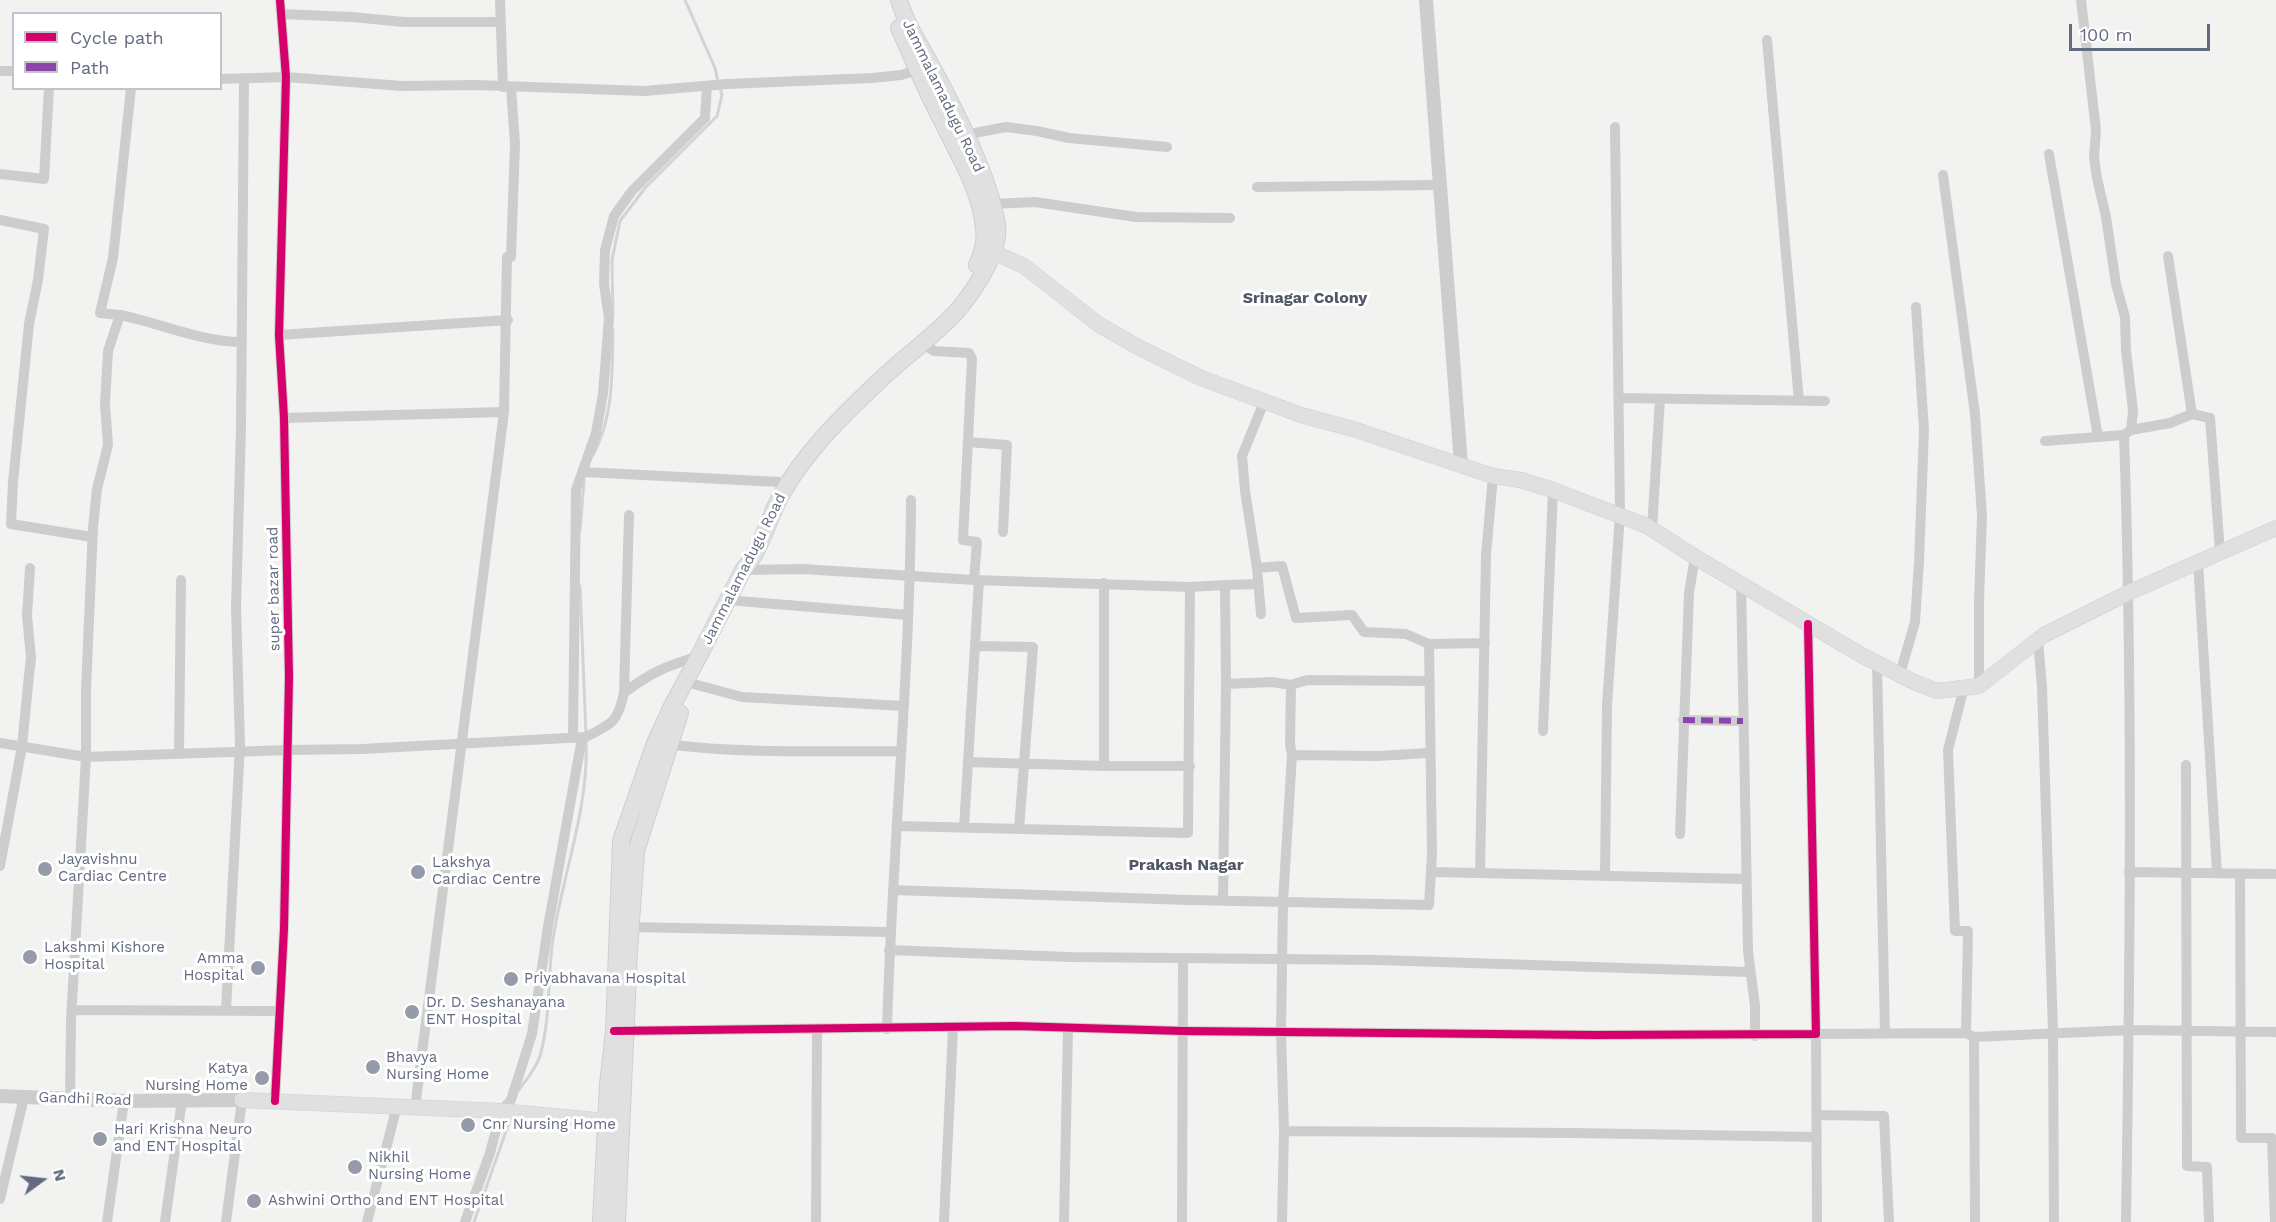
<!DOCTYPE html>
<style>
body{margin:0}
#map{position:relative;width:2276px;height:1222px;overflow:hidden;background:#f2f3f1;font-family:"Work Sans",sans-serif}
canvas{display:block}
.legend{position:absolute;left:12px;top:12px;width:210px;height:78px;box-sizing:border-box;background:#fff;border:2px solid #c1c4cd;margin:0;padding:8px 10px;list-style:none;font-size:18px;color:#636b81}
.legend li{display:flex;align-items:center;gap:12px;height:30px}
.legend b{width:30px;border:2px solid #c1c4cd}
.north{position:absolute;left:12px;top:1150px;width:60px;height:60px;-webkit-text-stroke:4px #fff;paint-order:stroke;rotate:75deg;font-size:16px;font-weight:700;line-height:24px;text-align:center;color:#636b81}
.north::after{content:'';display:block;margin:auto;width:21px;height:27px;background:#636b81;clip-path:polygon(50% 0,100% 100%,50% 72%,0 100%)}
.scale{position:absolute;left:2069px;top:24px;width:141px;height:27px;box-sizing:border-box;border:3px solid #636b81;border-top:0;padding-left:8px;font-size:18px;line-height:21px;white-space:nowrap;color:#636b81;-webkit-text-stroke:4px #fff;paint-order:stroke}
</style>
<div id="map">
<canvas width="2276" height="1222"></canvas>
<ul class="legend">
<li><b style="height:8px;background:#d6006c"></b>Cycle path</li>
<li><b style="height:8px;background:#8e44ad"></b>Path</li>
</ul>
<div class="north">N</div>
<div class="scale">100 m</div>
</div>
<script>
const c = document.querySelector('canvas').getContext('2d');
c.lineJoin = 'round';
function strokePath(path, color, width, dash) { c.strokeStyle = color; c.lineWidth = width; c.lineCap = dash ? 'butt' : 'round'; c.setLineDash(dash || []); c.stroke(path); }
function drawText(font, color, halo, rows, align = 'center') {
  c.font = font + ' "Work Sans",sans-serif'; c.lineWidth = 6; c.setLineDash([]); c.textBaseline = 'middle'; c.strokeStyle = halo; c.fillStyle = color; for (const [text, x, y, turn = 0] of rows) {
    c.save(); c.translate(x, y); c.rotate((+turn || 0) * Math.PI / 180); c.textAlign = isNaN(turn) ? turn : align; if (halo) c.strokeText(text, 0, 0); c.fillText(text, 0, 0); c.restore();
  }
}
const stream = new Path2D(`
 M685,0L715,68L718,82
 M613,315L612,260L620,221L645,188L717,116L722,95L720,88
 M593,455C614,417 612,373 613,330
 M580,531L584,481
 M580,586L586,735
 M518,1091C526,1080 536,1069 540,1056C550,1021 548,982 552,946C561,878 589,811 586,742
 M474,1222L511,1117`);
const minor = new Path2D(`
 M500,0L503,87
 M2081,0L2096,130L2094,158L2097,178L2106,217L2116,284L2125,317L2126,350L2133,411L2131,430L2124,435
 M281,14L352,17L404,22H501
 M1767,40L1799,401
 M0,71H14
 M220,79L286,77L402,86L476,85L644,91L727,84L872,78L901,75L923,68
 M964,135L1006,127L1037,131L1069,138L1167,147
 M2049,154L2098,437
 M0,174L44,179L49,88
 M1943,175L1975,414L1982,516L1979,601V686
 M1257,187L1440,185
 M993,204L1035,202L1136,217L1230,218
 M0,220L44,229L38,280L29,324L13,482L11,524L92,537
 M120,315C160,323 201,342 241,342
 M279,335L508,320
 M922,343L934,351L969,353L972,359L963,540L977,542L974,580
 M1619,398L1825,401
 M1264,402L1242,456L1245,491L1257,568L1282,566L1296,618L1352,615L1364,632L1406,634L1429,644L1485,643
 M2192,414L2210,418L2220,552
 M284,418L504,412
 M2131,430L2170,423L2192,414L2168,256
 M2045,441L2124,435C2133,697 2130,960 2126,1222
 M968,442L1007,445L1003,532
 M584,472L779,482
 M1652,529L1660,399
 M2198,562L2217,873
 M1257,568L1261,614
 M743,570L803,569L974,580L1190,587L1225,585L1226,684L1223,900
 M1741,583L1748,951L1755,1006V1036
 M1225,585L1258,584
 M727,600L908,615
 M2038,640L2042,687L2053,1032L2054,1222
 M977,646L1033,647L1019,829
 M1877,663L1885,1034
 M1900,674L1915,622L1919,562L1924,430L1916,307
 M686,682L742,697L904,706
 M1226,684L1272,682L1291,685L1307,680L1429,681
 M624,693C651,672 667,666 699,656
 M1683,720L1743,721
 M1543,731L1553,490
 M573,738L576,490L596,433L603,394L609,318L604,284L605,250L614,216L632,191L705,118L707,86
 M0,743L86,757L288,750L362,749L586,737C612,723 617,724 624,693L629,515
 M665,744C743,754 823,751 901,751
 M179,753L181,580
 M1292,755L1377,756L1429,753
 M968,762L1104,766V583
 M2186,765L2187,1166L2207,1167L2209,1222
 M1104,766H1190
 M897,826L1188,833L1190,587
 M964,828L979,580
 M1680,834L1689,593L1695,557
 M0,866L22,746L28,685L31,658L27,615L30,568
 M1432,872L1746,879
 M2129,872L2276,874
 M1480,873L1486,555L1493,476
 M2240,874L2241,1138H2272L2275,1222
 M1605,876L1607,705L1620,514L1615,127
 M893,890L1189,900L1429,905L1432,854L1429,644
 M627,927L890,932
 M889,950L1069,957L1378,960L1749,972
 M72,1010L279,1011
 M226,1010L240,745L236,608L241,426L244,79
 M887,1029C892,852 910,676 911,500
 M619,1031L1015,1026L1183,1031L1595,1035L1816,1034L1808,624
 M1966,1033L1974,1037L2129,1030L2276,1032
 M1974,1037L1975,1222
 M70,1099L71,1020L86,757V690L93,527L97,489L108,445L105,404L108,351L120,315L100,313L113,258L131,88
 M275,1101L284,929L289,677L284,418L279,335L286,77L280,0
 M415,1108L504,412L507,257H511L515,144L511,87
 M1817,1115L1884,1116L1889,1222
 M1284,1131L1572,1133L1817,1137
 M0,1199L24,1097
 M107,1222L124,1101
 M165,1222L182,1100
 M226,1222L242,1100
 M367,1222L397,1106
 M465,1222L490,1153L501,1111L511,1100L532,1034L548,927L582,738
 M816,1222L817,1030
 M944,1222L953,1028
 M1064,1222L1068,1028
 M1182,1222L1183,958
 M1282,1222L1284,1131L1281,1032L1283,902L1292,755L1290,744L1291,685
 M1817,1222L1816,1034L1966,1033L1968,931H1955L1948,750L1964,687`);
const tertiary = new Path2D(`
 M1426,0L1461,465
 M0,1096L124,1101L242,1100`);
const secondary = new Path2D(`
 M984,248L1024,266L1098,324L1138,347L1201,378L1301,415L1353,429L1493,476L1521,480L1553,490L1647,526L1695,557L1863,656L1914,682L1937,691L1979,686L2044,635L2130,592L2276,528
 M242,1100L501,1111L606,1121`);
const primary = new Path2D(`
 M899,28C913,59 926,91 942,121C958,155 981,190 984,229C986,242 982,254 977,265
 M601,1222L608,1084L614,1031L621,841L655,743L672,706L699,656L743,570C762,549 767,521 780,497C804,453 841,417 877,383C897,363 921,346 942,326C965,306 1001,256 997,225C990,177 954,108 931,65C919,43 906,24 899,0
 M617,1222L629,951L636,851L680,713`);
const quiet = new Path2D(`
 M1683,720L1743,721`);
const cycleway = new Path2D(`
 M614,1031L1015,1026L1183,1031L1595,1035L1816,1034L1808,624
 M275,1101L284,929L289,677L284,418L279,335L286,77L280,0`);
const markers = [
 [45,869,8,"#959ba8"],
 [418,872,8,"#959ba8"],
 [30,957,8,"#959ba8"],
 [258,968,8,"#959ba8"],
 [511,979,8,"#959ba8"],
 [412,1012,8,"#959ba8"],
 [373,1067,8,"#959ba8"],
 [262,1078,8,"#959ba8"],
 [468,1125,8,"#959ba8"],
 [100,1139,8,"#959ba8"],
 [355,1167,8,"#959ba8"],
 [254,1201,8,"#959ba8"]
];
const streetNames = [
 ["Jammalamadugu Road",943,96,64],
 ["Jammalamadugu Road",744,569,-63],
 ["super bazar road",274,589,-91],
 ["Gandhi Road",85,1099,2]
];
const poiNames = [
 ["Jayavishnu",58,860],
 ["Cardiac Centre",58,877],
 ["Lakshya",432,863],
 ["Cardiac Centre",432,880],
 ["Lakshmi Kishore",44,948],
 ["Hospital",44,965],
 ["Amma",244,959,"right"],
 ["Hospital",244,976,"right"],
 ["Priyabhavana Hospital",524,979],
 ["Dr. D. Seshanayana",426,1003],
 ["ENT Hospital",426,1020],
 ["Bhavya",386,1058],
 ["Nursing Home",386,1075],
 ["Katya",248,1069,"right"],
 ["Nursing Home",248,1086,"right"],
 ["Cnr Nursing Home",482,1125],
 ["Hari Krishna Neuro",114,1130],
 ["and ENT Hospital",114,1147],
 ["Nikhil",368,1158],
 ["Nursing Home",368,1175],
 ["Ashwini Ortho and ENT Hospital",268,1201]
];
const neighbourhoodNames = [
 ["Srinagar Colony",1305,298],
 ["Prakash Nagar",1186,865]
];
strokePath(stream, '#cfd4d8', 3);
strokePath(secondary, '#cfd0d1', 16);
strokePath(primary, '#cecfd0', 18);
strokePath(minor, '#cdcdce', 10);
strokePath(tertiary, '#cdcdce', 14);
strokePath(secondary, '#e0e0e1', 15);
strokePath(primary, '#e0e0e1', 16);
strokePath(quiet, '#8e44ad', 6, [12, 6]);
strokePath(cycleway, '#d6006c', 8);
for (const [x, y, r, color] of markers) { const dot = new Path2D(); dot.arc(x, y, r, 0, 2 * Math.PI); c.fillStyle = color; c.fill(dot); strokePath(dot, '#fff', 2); }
drawText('15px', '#636b81', '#fff', streetNames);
drawText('15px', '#636b81', '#fff', poiNames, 'left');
drawText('bold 16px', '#515767', '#fff', neighbourhoodNames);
</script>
